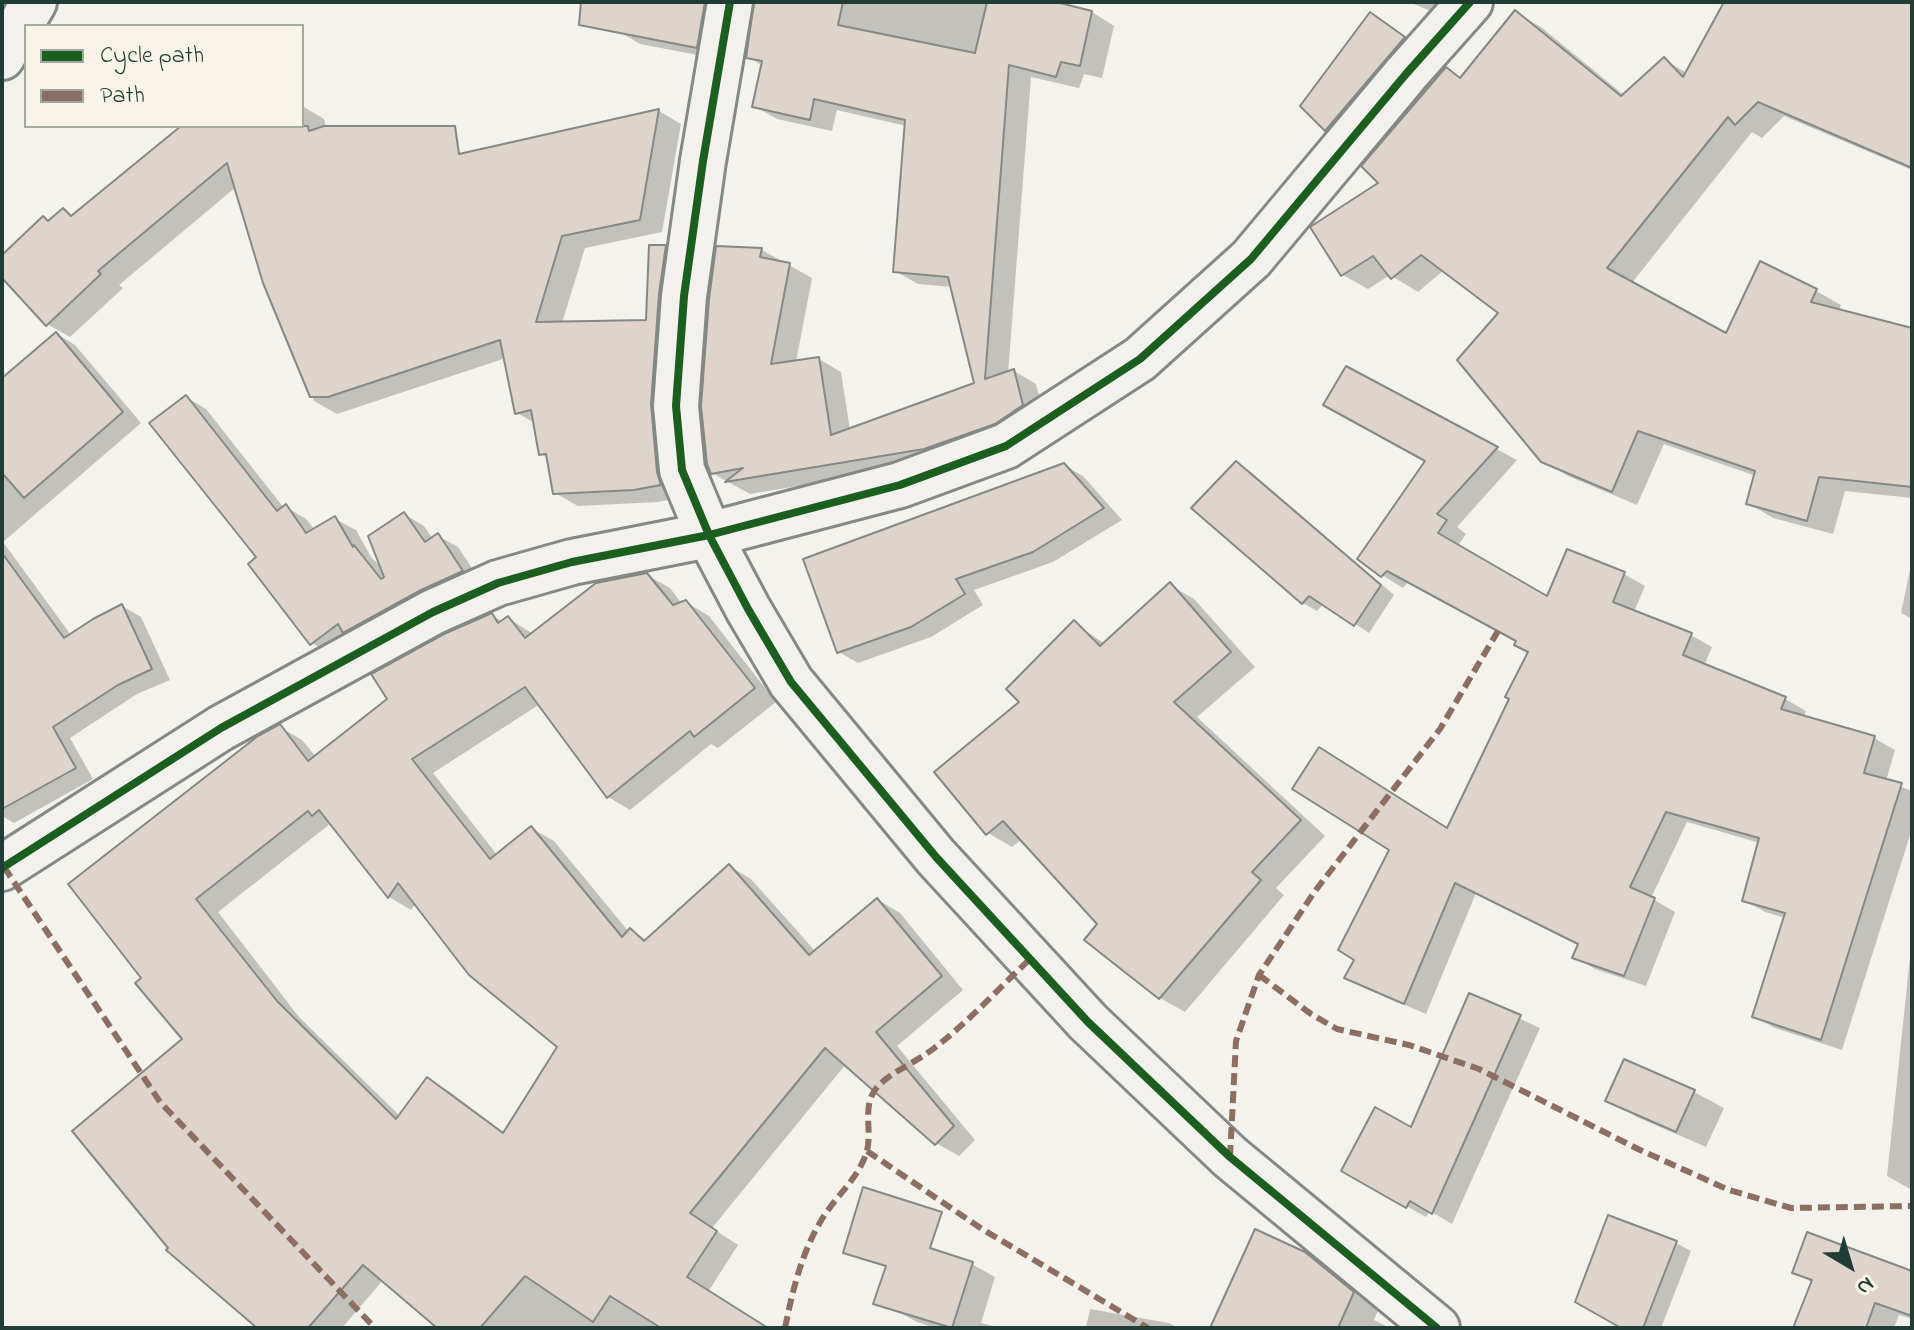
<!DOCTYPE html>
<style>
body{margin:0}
#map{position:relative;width:1914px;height:1330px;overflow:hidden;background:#f4f2ec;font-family:"Indie Flower",sans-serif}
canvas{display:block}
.frame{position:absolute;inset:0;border:4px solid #1f3d34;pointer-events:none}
.legend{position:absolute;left:24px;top:24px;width:280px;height:104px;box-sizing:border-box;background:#f7f3e8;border:2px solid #a1aaa0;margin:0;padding:10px 14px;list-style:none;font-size:24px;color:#1f3d34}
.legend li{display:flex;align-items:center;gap:16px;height:40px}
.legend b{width:40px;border:2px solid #a1aaa0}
.north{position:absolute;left:1810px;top:1226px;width:80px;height:80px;-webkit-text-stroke:6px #f7f3e8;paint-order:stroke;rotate:142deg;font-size:22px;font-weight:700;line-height:32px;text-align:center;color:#1f3d34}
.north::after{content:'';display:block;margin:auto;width:28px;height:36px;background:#1f3d34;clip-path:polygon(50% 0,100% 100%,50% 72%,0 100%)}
</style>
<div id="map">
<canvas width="1914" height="1330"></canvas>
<div class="frame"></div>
<ul class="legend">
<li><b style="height:10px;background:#1b5e20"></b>Cycle path</li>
<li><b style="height:10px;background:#8d6e63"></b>Path</li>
</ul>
<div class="north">N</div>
</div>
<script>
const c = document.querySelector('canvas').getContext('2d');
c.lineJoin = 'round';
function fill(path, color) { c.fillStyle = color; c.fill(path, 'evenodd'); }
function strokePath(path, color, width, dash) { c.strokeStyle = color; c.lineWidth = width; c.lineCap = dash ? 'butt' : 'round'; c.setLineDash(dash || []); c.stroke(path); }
const shadow = new Path2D(`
 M623,2H732L719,59L640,44L618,31Z
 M756,2H1048L1092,12L1114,26L1102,78L1084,74L1079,88L1031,77L1008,373L1014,371L1036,384L1045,418L948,461L750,494L712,473L718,248L762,250L812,278L796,362L819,359L841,372L850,430L977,384L952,287L918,284L895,271L906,126L837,110L832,131L777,119L754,106L763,66L748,57Z
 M1409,2H1458L1445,17Z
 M1726,2H1904L1912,6V170L1784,116L1762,138L1752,132L1631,284L1726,335L1816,291L1841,305L1839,311L1912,330V498L1845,491L1833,534L1773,518L1748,503L1756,476L1664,444L1637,505L1568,476L1542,460L1501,313L1444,270L1418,292L1390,275L1368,289L1343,275L1313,228L1381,183L1516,13L1541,27L1625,96L1664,60L1687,73Z
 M302,106L324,119L328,135L355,186L659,111L681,124L662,232L585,248L562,323L648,322L665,247L688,260L683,497L658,502L578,506L555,493L549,459L541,454L535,423L517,413L506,358L337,414L314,401L265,283L236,187L119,285L123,288L70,337L47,324L2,275V258L43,218L50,222L63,210L74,217L236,126H302Z
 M57,334L75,345L141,423L3,542L71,635L122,606L141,617L170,680L137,694L70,738L93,779L14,823L2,816V381Z
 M1347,369L1517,460L1457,527L1466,534L1457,547L1548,599L1568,552L1624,574L1645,586L1634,612L1691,635L1712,647L1704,666L1785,699L1806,711L1803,718L1874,738L1895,750L1886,781L1912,791V829L1842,1050L1775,1028L1754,1016L1786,918L1765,912L1744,900L1760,843L1687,822L1651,898L1675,912L1646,986L1595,969L1574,957L1580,944L1476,893L1426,1014L1367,989L1346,977L1448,830L1512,698L1530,652L1518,641L1409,581L1403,588L1382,575L1427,461Z
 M186,397L206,409L284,508L286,507L306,519L315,530L335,519L356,530L371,557L382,568L404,514L424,526L433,539L438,536L458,547L482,583L332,655L312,643L259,558Z
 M1236,463L1251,472L1394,595L1369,633L1324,603L1317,611L1303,603Z
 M1064,465L1083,476L1122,520L1053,562L974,590L983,605L931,637L858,663L839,652Z
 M1912,560V619L1901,613Z
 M647,575L670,588L682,604L686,602L709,616L776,702L718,748L711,744L630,810L608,797L540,704L433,773L498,856L531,828L554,841L629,932L630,930L647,940L729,866L751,879L816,952L878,900L900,913L963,990L897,1046L975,1140L959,1156L936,1143L846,1064L712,1228L738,1245L708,1292L766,1328H441L383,1280L342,1328H260L185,1040L138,983L280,727L302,740L316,757L492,615L503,622L508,618L533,634ZM330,824L389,897L411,910L416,903L560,1047L506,1134L450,1092L428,1079L400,1116L299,1017L218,912Z
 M1170,585L1194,599L1255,667L1197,717L1325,836L1276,888L1284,895L1185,1012L1160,998L1087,940L1100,924L1022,839L1012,847L988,833L1022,702L1074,623L1105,644Z
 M1912,938V1190L1887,1176Z
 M1470,996L1540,1028L1452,1224L1430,1211L1426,1217L1344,1171L1412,1130Z
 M1625,1062L1694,1092L1724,1108L1706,1147L1637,1117L1608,1100Z
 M1609,1218L1676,1243L1691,1251L1661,1328H1624Z
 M1305,1254L1332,1269L1379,1308L1374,1320L1390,1328H1225Z
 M972,1264L995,1277L981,1323L1001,1328H935L917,1322L893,1309Z
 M1795,1272L1912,1273V1319L1899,1315L1894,1328H1795L1813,1283Z
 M1090,1309L1169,1323L1178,1328H1086Z`);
const building = new Path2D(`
 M581,2H705L697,48L579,25Z
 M754,2H843L838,25L975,53L987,2H1056L1092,11L1080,66L1061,62L1056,77L1009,65L985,379L1014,369L1023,405L995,424L924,449L725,482L743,468L711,474L707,464L701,406L709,299L716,246L762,248L760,257L790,263L771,364L819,357L831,435L974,383L948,277L893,272L905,120L814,99L810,120L752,107L762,61L746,58Z
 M1724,2H1912V168L1758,102L1735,125L1728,117L1607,268L1726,333L1760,261L1817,289L1811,302L1912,328V487L1819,477L1807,521L1746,504L1755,471L1638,431L1612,492L1541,462L1457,360L1498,313L1421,255L1391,279L1373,256L1341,276L1310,227L1378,183L1361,166L1446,67L1460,78L1515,10L1621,96L1664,57L1683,77Z
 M1370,12L1405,37L1325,131L1300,106Z
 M659,109L640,220L562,236L536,322L646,320L649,245H666L659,294L651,404L657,472L661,485L634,490L553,494L546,454L539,455L531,410L515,414L500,340L328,397H310L263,283L227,163L98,271L101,274L46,326L2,278V255L43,216L48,221L63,208L71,216L181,126H308L309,131L324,126H455L459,154Z
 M56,332L123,412L24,498L2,473V378Z
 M1346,366L1498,447L1437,514L1447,520L1438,533L1547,596L1567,549L1625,572L1613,602L1692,633L1683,655L1786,697L1781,709L1875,736L1864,773L1902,783L1821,1040L1752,1017L1785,913L1742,901L1759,838L1666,812L1630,887L1655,898L1624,976L1572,958L1578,944L1455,883L1404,1004L1344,978L1354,960L1338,950L1389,850L1292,789L1319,747L1447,828L1509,699L1505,697L1528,652L1514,645L1516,641L1387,571L1381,577L1357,559L1425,461L1323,405Z
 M186,395L277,511L286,504L306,533L335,516L353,547L354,545L381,579L384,577L368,536L404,512L425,542L438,533L463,571L421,590L343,633L338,624L310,645L248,564L256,557L149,423Z
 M1236,461L1381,585L1354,626L1309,596L1302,604L1191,508Z
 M1064,463L1104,508L1033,552L956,579L965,594L911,627L837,653L803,559Z
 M2,553L64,638L93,619L122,604L152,669L118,685L53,727L76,768L2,809Z
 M647,573L673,605L686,600L755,688L694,737L690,731L607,798L525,687L412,759L490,859L531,826L622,937L630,928L644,941L729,864L809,955L877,898L942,976L876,1032L954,1126L935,1145L825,1048L690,1213L717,1231L687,1277L768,1328H661L610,1296L593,1322L525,1276L480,1328H437L363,1265L308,1328H257L166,1250L168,1248L72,1131L182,1039L135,983L141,978L68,884L258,736L280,724L308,761L387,699L371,674L444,634L492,613L498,623L508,616L525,638L596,583ZM319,810L388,898L398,883L469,975L557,1047L503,1133L427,1077L396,1119L277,1001L196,899L308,811L312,816Z
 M1170,582L1231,652L1174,702L1301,820L1252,872L1261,880L1159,999L1084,940L1097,924L1003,821L986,835L934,772L1019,702L1006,689L1074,620L1100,646Z
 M1469,993L1521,1015L1432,1214L1410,1201L1406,1208L1341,1171L1375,1107L1411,1127Z
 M1624,1059L1695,1090L1676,1132L1605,1101Z
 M863,1187L942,1212L930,1248L973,1262L952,1328L873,1304L886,1266L843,1253Z
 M1608,1215L1677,1241L1643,1328H1621L1575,1302Z
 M1255,1229L1305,1252L1354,1292L1338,1328H1210Z
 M1807,1232L1912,1271V1316L1875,1303L1866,1328H1793L1812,1280L1792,1273Z`);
const minor = new Path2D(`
 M730,2L703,161L684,296L676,406L682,470L709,535L748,609L791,682L936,857L1088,1022L1230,1157L1437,1328
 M2,57L34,2
 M2,868L221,728L433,612L498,583L572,562L709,535L900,485L1006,446L1140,359L1251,259L1406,74L1470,2`);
const quiet = new Path2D(`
 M4,867L160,1102L375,1328
 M1259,975L1311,1014L1337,1029L1409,1045L1479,1069L1638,1149L1729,1190L1791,1208L1912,1206
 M867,1151L982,1229L1148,1328
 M1230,1157L1236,1041L1259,975L1315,891L1440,729L1498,631
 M785,1328C793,1289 801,1254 822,1219C836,1196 857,1180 866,1154C874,1131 859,1104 880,1084C893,1072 911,1064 926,1054C963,1028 996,991 1029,960`);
const cycleway = new Path2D(`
 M730,2L703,161L684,296L676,406L682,470L709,535L748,609L791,682L936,857L1088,1022L1230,1157L1437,1328
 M2,868L221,728L433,612L498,583L572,562L709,535L900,485L1006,446L1140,359L1251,259L1406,74L1470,2`);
fill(shadow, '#0003');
fill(building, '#dfd4cc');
strokePath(building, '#848985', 2);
strokePath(minor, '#848985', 50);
strokePath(minor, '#f2f1ed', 44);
strokePath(quiet, '#8d6e63', 6, [12, 6]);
strokePath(cycleway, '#1b5e20', 8);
</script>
